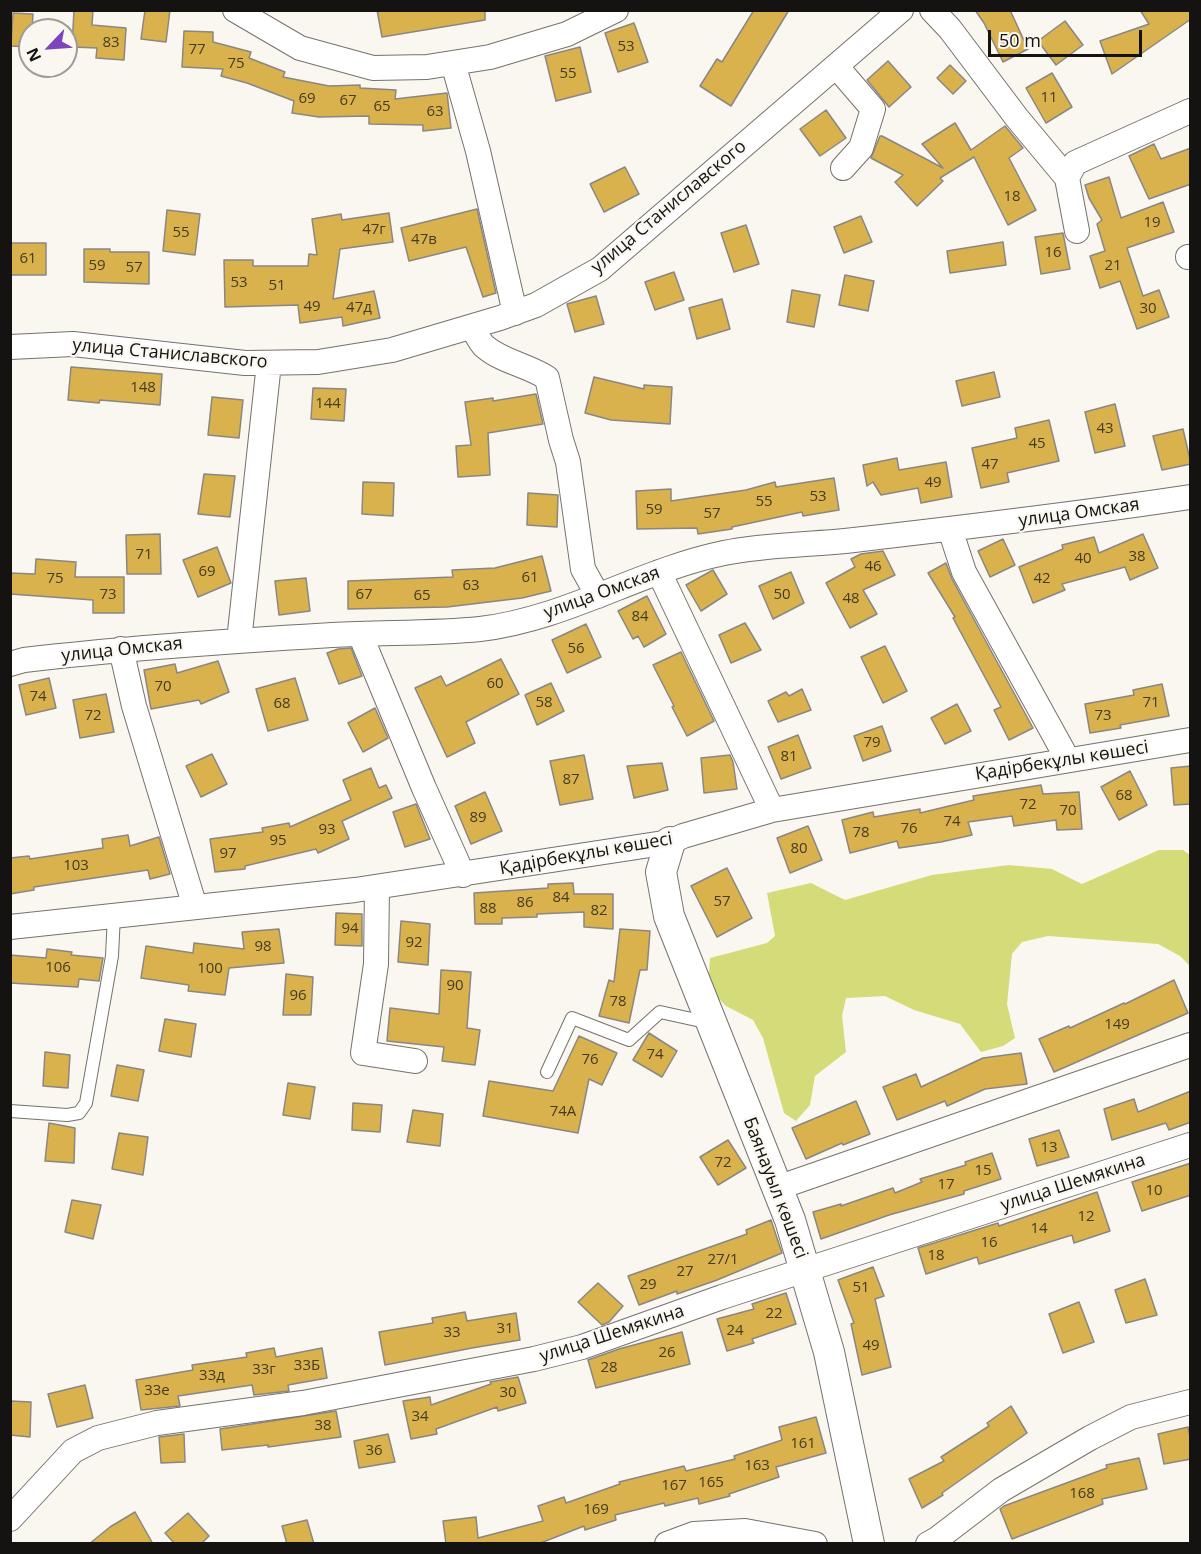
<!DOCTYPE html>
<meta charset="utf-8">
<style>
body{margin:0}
#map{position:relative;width:1201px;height:1554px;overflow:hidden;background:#faf7f1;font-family:"Open Sans",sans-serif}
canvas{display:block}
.frame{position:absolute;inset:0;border:12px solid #141311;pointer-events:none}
.north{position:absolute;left:18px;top:18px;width:60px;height:60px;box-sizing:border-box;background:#faf7f1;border:2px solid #9e9c97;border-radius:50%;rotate:245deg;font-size:16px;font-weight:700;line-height:24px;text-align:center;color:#141311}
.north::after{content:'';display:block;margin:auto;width:21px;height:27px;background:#7c45bb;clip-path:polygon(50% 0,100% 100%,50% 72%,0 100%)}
.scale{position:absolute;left:988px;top:30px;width:154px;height:27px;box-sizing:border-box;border:3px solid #141311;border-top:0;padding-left:8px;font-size:18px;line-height:21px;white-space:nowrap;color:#141311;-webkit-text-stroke:4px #faf7f1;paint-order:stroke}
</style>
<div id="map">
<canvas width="1201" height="1554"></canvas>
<div class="frame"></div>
<div class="north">N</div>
<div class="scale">50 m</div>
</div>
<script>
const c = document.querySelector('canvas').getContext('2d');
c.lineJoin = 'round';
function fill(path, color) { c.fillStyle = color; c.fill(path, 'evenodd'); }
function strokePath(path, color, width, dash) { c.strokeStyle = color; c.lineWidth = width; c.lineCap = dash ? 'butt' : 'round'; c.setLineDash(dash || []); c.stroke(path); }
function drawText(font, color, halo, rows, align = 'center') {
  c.font = font + ' "Open Sans",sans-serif'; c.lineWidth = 4.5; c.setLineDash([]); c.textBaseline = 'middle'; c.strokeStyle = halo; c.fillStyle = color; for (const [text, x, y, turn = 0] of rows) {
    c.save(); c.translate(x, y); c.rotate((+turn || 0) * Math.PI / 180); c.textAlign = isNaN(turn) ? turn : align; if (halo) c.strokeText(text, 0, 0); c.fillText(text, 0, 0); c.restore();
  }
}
const green = new Path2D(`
 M1159,850H1183L1190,855V966L1180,956L1158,944L1048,936L1022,942L1012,954L1007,1004L1015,1038L1003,1046L981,1052L960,1024L914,1010L885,996L846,998L842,1016L846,1052L815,1076L810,1105L796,1121L784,1113L763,1038L753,1020L726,1006L708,988L710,958L767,943L775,936L767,893L811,883L845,900L932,875L1009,865L1052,869L1082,884Z`);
const building = new Path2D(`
 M74,10H93L92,25L126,28L124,60L96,58L97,48L72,47Z
 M145,10H170L166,42L141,39Z
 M377,10H485V20L382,37Z
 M754,10H789L731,106L700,86L717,59L722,62Z
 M975,10H1010L1028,49L1003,62L984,23Z
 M1140,10H1191V19L1112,74L1100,41L1149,24Z
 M13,13L33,14L32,30H30V47L11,46Z
 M1065,21L1083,45L1056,65L1038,41Z
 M634,23L648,62L618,72L605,33Z
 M184,31L213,32V42L251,52L249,58L285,72L283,77L329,86L360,85V88L396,90L395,99L447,93L451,128L423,131V125L369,124V116L319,117L292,113L294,101L247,83L221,76L223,69L182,67Z
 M580,47L591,92L556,101L545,56Z
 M888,61L911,87L889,107L867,80Z
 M950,65L966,81L953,94L937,78Z
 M1052,73L1072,107L1046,123L1026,88Z
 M826,110L846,138L820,156L800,129Z
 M955,123L971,150L1005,126L1023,148L1009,158L1036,210L1008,225L974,157L940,178L943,181L917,206L895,182L903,175L871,158L880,136H882L943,168L922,144Z
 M1154,144L1161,159L1191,148V184L1149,199L1129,156Z
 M625,167L639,194L604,212L590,184Z
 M1109,177L1121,218L1163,202L1174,232L1127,248L1143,296L1159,290L1169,317L1137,329L1120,281L1100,288L1090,256L1105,251L1097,224L1102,220L1089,198L1085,185Z
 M477,209L496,293L483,297L466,247L409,261L401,228Z
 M167,210L200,214L195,255L163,251Z
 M389,213L393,242L340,249L333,299L374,291L380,318L343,326L342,317L300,323L298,305L225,307L224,260H253V266H308L309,254L317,255L312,219L341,214L342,220Z
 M861,216L872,242L844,253L834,227Z
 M746,225L759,264L734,272L721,233Z
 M1063,233L1070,269L1041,274L1035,237Z
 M1003,242L1006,265L950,273L947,251Z
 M11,243H46V275H11Z
 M84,249H110V252H149V284L84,282Z
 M674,272L684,300L655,310L645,282Z
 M845,275L874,281L868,311L839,305Z
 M792,290L820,295L814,327L787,322Z
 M596,296L604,324L575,332L567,304Z
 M722,299L730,329L697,339L689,308Z
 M71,367L162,374L160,405L100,400L99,403L68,400Z
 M994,372L1000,397L962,406L956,381Z
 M594,377L644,389V385L672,387L670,424L611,420L585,413Z
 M313,388L346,389L344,421L311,419Z
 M536,394L543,424L488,433L490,475L458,477L456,446L471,445L465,402L493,398V401Z
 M212,397L243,400L239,438L208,435Z
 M1115,404L1125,446L1095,453L1085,412Z
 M1049,420L1059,461L1007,473L1009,482L981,488L972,448L1017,438L1015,428Z
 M1183,429L1191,464L1162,470L1153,436Z
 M897,458L899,470L946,462L952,497L921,503L918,488L881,495L873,482L867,486L863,465Z
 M204,474L235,476L230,517L198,514Z
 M834,478L839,510L803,516L802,512L732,527V529L698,534L697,528L637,529L636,491L671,489V501L746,490L775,482L776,487Z
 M363,482L394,483L393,516L362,514Z
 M528,493L558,495L557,527L527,525Z
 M160,534L161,574H127L126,535Z
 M1143,534L1158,568L1130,580L1125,567L1062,584L1065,590L1033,603L1019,567L1063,549L1062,545L1094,537L1099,553Z
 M1003,539L1015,565L990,577L978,551Z
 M217,547L231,583L198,597L183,560Z
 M883,551L895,575L863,590L877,614L850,628L826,583L855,567L851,559L861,554Z
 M542,556L551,591L522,598L447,607L348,609V581L453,577L452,570L495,568Z
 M36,559L76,562L75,577H124V613H93V600L10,594V573L35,574Z
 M946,563L952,579L1033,728L1009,740L994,710L1001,707L953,618L955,617L928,573Z
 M713,570L727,594L701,611L686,585Z
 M791,572L804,603L773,619L759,586Z
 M306,578L310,611L279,615L275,581Z
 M647,596L666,634L644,647L638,636L633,639L618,611Z
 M745,623L761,650L731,663L719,635Z
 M586,624L601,657L567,673L552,640Z
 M885,646L907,691L883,703L861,657Z
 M351,648L362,676L339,684L327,653L338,649Z
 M681,652L714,721L687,736L672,707L674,706L653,665Z
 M501,659L519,694L466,722L475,743L447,757L415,688L441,676L446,686Z
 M218,661L229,692L201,704L199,700L151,709L144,670L175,664L177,673Z
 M49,678L56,708L26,715L19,685Z
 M295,678L308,720L268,731L256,689Z
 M551,683L564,711L537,725L525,695Z
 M1162,684L1169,716L1120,725L1121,728L1090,733L1085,704L1134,695L1133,690Z
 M802,689L811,710L778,722L768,701L786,692L789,696Z
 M106,694L114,732L80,738L73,700Z
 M957,704L971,731L945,744L931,718Z
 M375,708L388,738L363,752L348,723Z
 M882,726L891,751L863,761L854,736Z
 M798,735L811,768L781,779L768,747Z
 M212,754L227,784L201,797L186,766Z
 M584,755L593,799L560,805L550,761Z
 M730,755L733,762L737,789L704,793L701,758Z
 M662,763L668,790L634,798L627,766Z
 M1191,766V804L1174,805L1171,768Z
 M371,768L379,788L386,785L392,798L342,821L349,839L318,853L316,849L245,866V869L215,872L210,839L263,832L262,828L289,823L290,827L351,800L343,780Z
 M1130,771L1147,805L1119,820L1101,787Z
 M1041,785L1043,794L1079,792L1082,829L1057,830L1056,820L1014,826L1012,816L968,822L972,835L941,842L899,848L897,841L850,853L842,820L873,812L874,817L920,809V813L974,800L973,796Z
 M485,792L502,831L471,844L455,806Z
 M416,804L430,839L405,847L393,812Z
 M808,826L822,860L790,873L777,838Z
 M128,835L130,846L159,837L170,874L150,879L148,870L34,887V890L10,894V858L29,856L30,859L103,848L102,839Z
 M727,868L752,918L717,937L691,886Z
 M573,883L574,894H613V929L584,927V912L537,914V917L502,918V924H475L474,893L548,888V884Z
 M336,913L362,914V946L335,945Z
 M401,921L430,924L428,965L398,962Z
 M279,929L284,963L229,968L225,995L188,991L189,985L141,978L146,946L193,953L194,943L244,949L242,932Z
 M620,929L650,931L647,970H640L629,1023L599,1016L609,980L614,982Z
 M47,949L72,952L71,955L103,958L99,981L79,979L78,987L10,983V955L46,958Z
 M441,970L471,972L467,1028L480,1030L475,1065L442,1061L444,1047L387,1041L390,1008L439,1014Z
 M286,974L313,977L311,1015H283Z
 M1174,980L1188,1013L1054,1072L1039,1039L1069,1026L1070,1028L1124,1003L1125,1004Z
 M165,1019L196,1024L191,1057L159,1051Z
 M649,1033L677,1051L662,1077L633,1060Z
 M579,1036L617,1053L602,1085L589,1079L578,1133L483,1116L489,1081L553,1091Z
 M45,1052L70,1055L68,1088L43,1086Z
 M1021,1053L1027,1084L985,1089L947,1106L945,1101L897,1120L883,1087L916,1074L921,1087L983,1058Z
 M117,1065L144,1070L138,1101L111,1096Z
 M288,1083L315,1087L310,1119L283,1115Z
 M1191,1091V1122L1169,1130L1166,1123L1112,1140L1104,1109L1134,1099L1138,1112Z
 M856,1101L870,1134L843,1145L842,1143L806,1159L792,1128Z
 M353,1103L382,1105L380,1132L352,1130Z
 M413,1110L443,1114L440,1146L407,1142Z
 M49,1123L75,1128L74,1163L45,1161Z
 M1059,1130L1069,1157L1037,1166L1029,1139Z
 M119,1133L148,1137L143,1175L112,1169Z
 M728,1140L746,1168L718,1185L700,1157Z
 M992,1153L1001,1179L964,1191V1194L889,1215L821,1239L813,1212L841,1204V1206L893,1188L895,1193L922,1182L920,1179L966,1165L965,1162Z
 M1191,1163V1195L1142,1211L1132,1182Z
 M1097,1192L1110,1231L1074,1243L1072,1235L979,1264L977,1257L926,1274L918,1248L998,1223L999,1226Z
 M72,1200L101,1205L93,1239L65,1232Z
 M771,1220L782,1253L717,1280L677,1294V1291L639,1305L628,1276L747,1234L746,1230Z
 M873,1267L884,1296L875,1299L891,1367L862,1375L851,1324L854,1323L838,1280Z
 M1145,1279L1157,1315L1126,1323L1115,1290Z
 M598,1283L623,1306L609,1322L602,1325L578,1302Z
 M786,1293L796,1324L752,1339L754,1343L727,1351L717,1319L754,1309L752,1304Z
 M1079,1302L1094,1342L1063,1353L1049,1314Z
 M465,1312L467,1321L516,1313L520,1340L472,1348L385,1365L379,1332L433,1323L432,1318Z
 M682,1332L690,1364L596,1388L588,1360L619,1349Z
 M274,1348L276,1357L322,1348L327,1378L288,1385L289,1391L254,1395L252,1385L178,1396L180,1406L141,1410L136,1380L193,1370L192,1365L247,1357L246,1353Z
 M518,1377L526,1403L498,1411L497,1407L436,1429L437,1434L411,1439L403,1401L430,1397L431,1405L491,1384L490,1382Z
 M85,1385L93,1418L57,1427L48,1394Z
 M10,1401L31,1402L30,1437L10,1435Z
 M1011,1406L1027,1433L942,1493L943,1495L922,1508L909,1479L944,1461L941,1457L989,1426L987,1423Z
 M336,1411L341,1437L268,1447V1445L222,1450L220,1429Z
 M816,1417L826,1453L776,1467L779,1477L729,1494L730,1496L699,1504L698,1498L665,1506L664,1503L615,1515L616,1520L585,1530L584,1526L538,1544H446L443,1521L476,1517L478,1538L543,1521L538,1506L564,1497L566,1503L620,1484L619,1482L684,1466L686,1471L735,1459L734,1456L782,1440L779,1427Z
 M1188,1427L1191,1442V1459L1164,1464L1158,1434Z
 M184,1434L185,1462L161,1463L159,1437Z
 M388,1434L395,1462L359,1468L354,1441Z
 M1139,1458L1147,1489L1102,1499L1103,1504L1012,1539L1000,1509L1004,1506L1107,1468L1106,1465Z
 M135,1512L153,1544H89L110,1527Z
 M188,1513L209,1536L201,1544H175L165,1533Z
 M307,1520L314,1544H287L282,1526Z`);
const service = new Path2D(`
 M547,1072L572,1018L629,1040L660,1012L710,1023
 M10,1111L67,1115L79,1113L86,1103L112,956L114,915`);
const minor = new Path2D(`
 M235,10L300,48L373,68L427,67L490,57L567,34L616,10
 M932,10L950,29L1017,118L1067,178
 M453,63L478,151L515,313
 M836,66L873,109L861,148L843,168
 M1077,231L1067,178L1075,163L1190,111
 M1188,257H1190
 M472,327C476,333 479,341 484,346C502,362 528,365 547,378L561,440L568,462L583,569L598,596
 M10,347L73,344L245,363L318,362L392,350L500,318L536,305L600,269L901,10
 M950,529L964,572L1068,760
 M659,572L772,810
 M360,634L424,788L463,875
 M239,641L269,363
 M121,649L134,706L195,907
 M10,664L24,660C126,648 229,641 332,635C381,632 431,634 480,629C566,619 641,570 724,553C767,544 811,545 854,540C967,527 1079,514 1190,497
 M377,887L376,964L363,1053L415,1061
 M10,927L355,890L670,842L683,836L772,810L1190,740
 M777,1188L1190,1045
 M10,1519L73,1451L98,1438L157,1423L303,1403L534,1359L582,1347L722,1297L1190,1145
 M667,1544L694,1534L745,1531L815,1544
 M928,1544L937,1539L1001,1490L1090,1438L1131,1417L1190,1402`);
const tertiary = new Path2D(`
 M670,842L661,872L669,916L790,1220L829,1352L869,1544`);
const numberNames = [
 ["83",111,43],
 ["53",626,47],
 ["77",197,50],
 ["75",236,64],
 ["55",568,74],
 ["11",1049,98],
 ["69",307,99],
 ["67",348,101],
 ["65",382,107],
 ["63",435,112],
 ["18",1012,197],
 ["19",1152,223],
 ["47г",374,230],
 ["55",181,233],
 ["47в",424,240],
 ["16",1053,253],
 ["61",28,259],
 ["59",97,266],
 ["21",1113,266],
 ["57",134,268],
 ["53",239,283],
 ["51",277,286],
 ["49",312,307],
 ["47д",359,308],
 ["30",1148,309],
 ["148",143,388],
 ["144",328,404],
 ["43",1105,429],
 ["45",1037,444],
 ["47",990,465],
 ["49",933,483],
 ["53",818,497],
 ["55",764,502],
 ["59",654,510],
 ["57",712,514],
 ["71",144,555],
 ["38",1137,557],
 ["40",1083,559],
 ["46",873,567],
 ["69",207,572],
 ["61",530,578],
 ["75",55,579],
 ["42",1042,579],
 ["63",471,586],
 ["73",108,595],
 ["67",364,595],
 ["50",782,595],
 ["65",422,596],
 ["48",851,599],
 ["84",640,617],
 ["56",576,649],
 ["60",495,684],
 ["70",163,687],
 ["74",38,697],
 ["58",544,703],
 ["71",1151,703],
 ["68",282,704],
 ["72",93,716],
 ["73",1103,716],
 ["79",872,743],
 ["81",789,757],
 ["87",571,780],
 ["68",1124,796],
 ["72",1028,805],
 ["70",1068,811],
 ["89",478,818],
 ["74",952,822],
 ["76",909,829],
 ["93",327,830],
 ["78",861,833],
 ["95",278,841],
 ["80",799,849],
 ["97",228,854],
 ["103",76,866],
 ["84",561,898],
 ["57",722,902],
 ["86",525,903],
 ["88",488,909],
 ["82",599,911],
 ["94",350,929],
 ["92",414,943],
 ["98",263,947],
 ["106",58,968],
 ["100",210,969],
 ["90",455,986],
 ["96",298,996],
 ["78",618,1002],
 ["149",1117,1025],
 ["74",655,1055],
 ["76",590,1060],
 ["74А",563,1112],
 ["13",1049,1148],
 ["72",723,1163],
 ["15",983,1171],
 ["17",946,1185],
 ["10",1154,1191],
 ["12",1086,1217],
 ["14",1039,1229],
 ["16",989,1243],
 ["18",936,1256],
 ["27/1",723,1260],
 ["27",685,1272],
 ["29",648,1285],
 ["51",861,1288],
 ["22",774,1314],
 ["31",505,1329],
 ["24",735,1331],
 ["33",452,1333],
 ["49",871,1346],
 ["26",667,1353],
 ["33Б",307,1366],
 ["28",609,1368],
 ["33г",264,1370],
 ["33д",212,1376],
 ["33е",157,1391],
 ["30",508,1393],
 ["34",420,1417],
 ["38",323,1426],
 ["161",803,1444],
 ["36",374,1451],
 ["163",757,1466],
 ["165",711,1483],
 ["167",674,1486],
 ["168",1082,1494],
 ["169",596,1510]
];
const streetNames = [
 ["улица Станиславского",669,207,-40],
 ["улица Станиславского",170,354,5],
 ["улица Омская",1079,513,-8],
 ["улица Омская",602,593,-20],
 ["улица Омская",122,650,-6],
 ["Қадірбекұлы көшесі",1062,761,-9],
 ["Қадірбекұлы көшесі",586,854,-10],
 ["улица Шемякина",1073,1183,-18],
 ["Баянауыл көшесі",775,1188,69],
 ["улица Шемякина",612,1334,-18]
];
fill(green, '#d4dc79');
fill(building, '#d9b24e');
strokePath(building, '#8a8782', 1.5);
strokePath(service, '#75726d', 14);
strokePath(minor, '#75726d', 26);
strokePath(tertiary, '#75726d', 32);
strokePath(service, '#fff', 12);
strokePath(minor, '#fff', 24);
strokePath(tertiary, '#fff', 30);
drawText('15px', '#453b20', null, numberNames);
drawText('18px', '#141311', '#faf7f1', streetNames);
</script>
